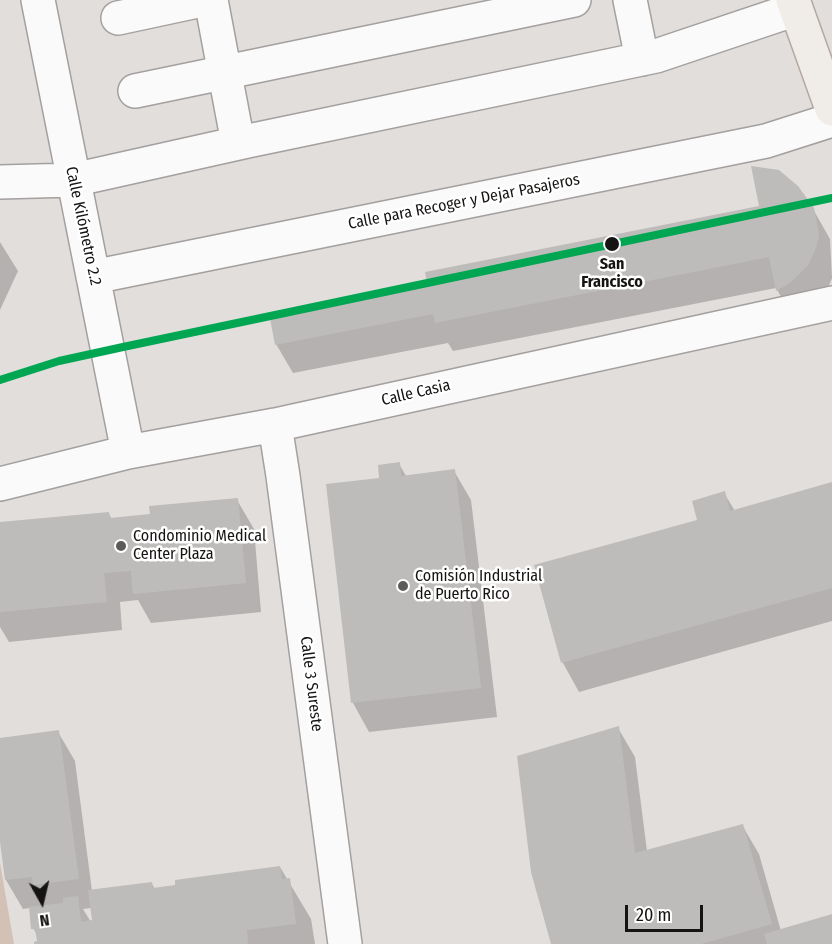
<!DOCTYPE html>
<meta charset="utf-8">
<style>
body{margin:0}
#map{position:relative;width:832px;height:944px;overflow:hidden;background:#e1dedc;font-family:"Fira Sans Condensed",sans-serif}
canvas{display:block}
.north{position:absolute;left:12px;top:872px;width:60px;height:60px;-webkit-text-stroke:4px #fff;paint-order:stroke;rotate:172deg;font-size:16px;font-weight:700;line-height:24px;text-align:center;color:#161412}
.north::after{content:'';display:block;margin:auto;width:21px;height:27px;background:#161412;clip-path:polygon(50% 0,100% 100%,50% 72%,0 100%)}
.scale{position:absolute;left:625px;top:905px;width:78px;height:27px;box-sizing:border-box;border:3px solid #161412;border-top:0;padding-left:8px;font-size:18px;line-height:21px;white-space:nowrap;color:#161412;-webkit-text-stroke:4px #fff;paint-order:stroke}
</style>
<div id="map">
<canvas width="832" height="944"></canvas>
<div class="north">N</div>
<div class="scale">20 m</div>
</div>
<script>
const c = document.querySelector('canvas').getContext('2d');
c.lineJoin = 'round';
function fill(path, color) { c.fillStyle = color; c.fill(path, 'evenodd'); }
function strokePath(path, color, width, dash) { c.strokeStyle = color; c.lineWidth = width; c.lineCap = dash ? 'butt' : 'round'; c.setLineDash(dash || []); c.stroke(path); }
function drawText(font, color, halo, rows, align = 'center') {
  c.font = font + ' "Fira Sans Condensed",sans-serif'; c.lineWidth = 5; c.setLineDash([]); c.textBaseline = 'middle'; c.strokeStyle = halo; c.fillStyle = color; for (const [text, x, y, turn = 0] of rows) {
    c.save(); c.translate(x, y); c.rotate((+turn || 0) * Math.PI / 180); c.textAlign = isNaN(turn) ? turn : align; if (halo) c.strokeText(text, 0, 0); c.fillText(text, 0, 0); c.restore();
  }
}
const green = new Path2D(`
 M0,863L14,944H0Z`);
const shadow = new Path2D(`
 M813,209L830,239L832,278L825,295L794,319L776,288L453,351L448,343L293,373L276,344Z
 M0,242L18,271L0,310Z
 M399,464L406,476L454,471L471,500L497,717L369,732L353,703L327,486L381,479Z
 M832,484V621L579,692L563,663L536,566L699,521L724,493L735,511Z
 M237,500L254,529L261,612L151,623L138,600L120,602L122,630L9,642L0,627V524L108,513L112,519L152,515Z
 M618,728L635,757L647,851L742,825L759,854L781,931L832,916V944H553Z
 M58,732L75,761L92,891L152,884L155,889L280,867L311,919L315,944H36L38,943V936L33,928L30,908L23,909L6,880L0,831V739ZM91,908L94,927L83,909Z`);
const building = new Path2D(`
 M751,166L779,170L798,186L814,208L819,235L816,248L808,265L790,283L776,291L769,257L435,323L433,314L275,345L269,313L427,282L425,272L759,206Z
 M400,462L401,476L455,469L481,688L351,703L326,484L379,478L378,465Z
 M832,482V588L561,663L534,565L697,520L692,501L725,491L730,511Z
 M238,498L246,583L133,594L131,571L104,573L107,602L0,612V522L109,512L110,518L150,514L149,506Z
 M619,726L635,853L743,824L772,924L701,944H551L531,872L517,756Z
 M59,730L79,879L33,885L32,877L5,880L0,842V738Z
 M280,866L282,879L290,878L296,924L247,930L248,944H34V942L37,941L35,929H31L29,907L63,903V898L78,896L81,922L92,920L88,890L152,882L153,888L175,885V880Z
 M832,914V944H767L764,934Z`);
const minor = new Path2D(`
 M38,0L128,452
 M211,0L238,143
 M630,0L642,59
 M118,18L202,0
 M135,91L574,0
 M0,182L73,180L248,141L656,56L796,9
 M93,277L766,141L832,120
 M275,425L283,476L345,944
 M0,484L128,452L275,425L832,303`);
const major = new Path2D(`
 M793,0L832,109`);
const metro1 = new Path2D(`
 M0,380L59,361L123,347L832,198`);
const markers = [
 [612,244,8,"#161412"],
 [121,546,6,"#5d5b59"],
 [403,586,6,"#5d5b59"]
];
const streetNames = [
 ["Calle para Recoger y Dejar Pasajeros",464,202,-11],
 ["Calle Kilómetro 2.2",83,226,78],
 ["Calle Casia",416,393,-13],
 ["Calle 3 Sureste",311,684,83]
];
const stopNames = [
 ["San",612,265],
 ["Francisco",612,283]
];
const poiNames = [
 ["Condominio Medical",133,537],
 ["Center Plaza",133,555],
 ["Comisión Industrial",415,577],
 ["de Puerto Rico",415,595]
];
fill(green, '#d2c1b4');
fill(shadow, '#0003');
fill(building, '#bebcba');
strokePath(minor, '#a3a09f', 36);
strokePath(major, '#b3a9a1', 36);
strokePath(minor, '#fafafa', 33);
strokePath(major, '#f0ece7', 33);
strokePath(metro1, '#00a651', 8);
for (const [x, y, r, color] of markers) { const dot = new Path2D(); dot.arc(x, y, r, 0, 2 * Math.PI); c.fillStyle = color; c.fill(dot); strokePath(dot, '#fff', 2); }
drawText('16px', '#161412', '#fff', streetNames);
drawText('bold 16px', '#161412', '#fff', stopNames);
drawText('16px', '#161412', '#fff', poiNames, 'left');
</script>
